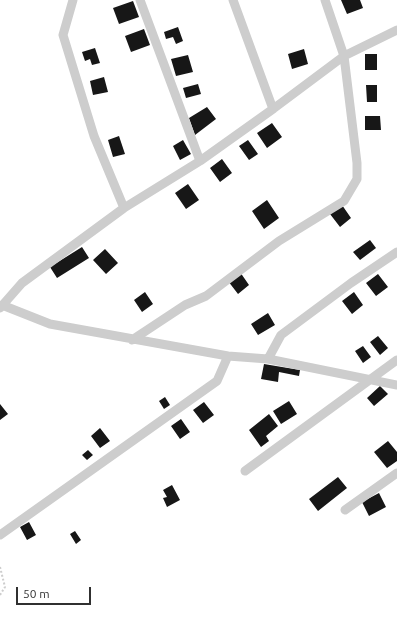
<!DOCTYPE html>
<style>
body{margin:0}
#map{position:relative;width:397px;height:621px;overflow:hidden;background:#fff;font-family:Ubuntu,sans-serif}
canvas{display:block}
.scale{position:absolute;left:16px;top:587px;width:75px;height:18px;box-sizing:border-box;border:2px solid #303030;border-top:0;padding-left:5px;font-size:12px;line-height:14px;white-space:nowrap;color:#303030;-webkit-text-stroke:3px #fff;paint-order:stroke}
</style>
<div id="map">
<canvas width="397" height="621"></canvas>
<div class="scale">50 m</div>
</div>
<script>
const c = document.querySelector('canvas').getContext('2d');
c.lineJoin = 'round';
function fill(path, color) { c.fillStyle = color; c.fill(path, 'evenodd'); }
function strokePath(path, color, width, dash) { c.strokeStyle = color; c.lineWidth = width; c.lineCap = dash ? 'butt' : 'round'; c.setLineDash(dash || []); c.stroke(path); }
const building = new Path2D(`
 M341,0H360L363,8L347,14Z
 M133,1L139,17L119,24L113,8Z
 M178,27L183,41L176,44L173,37L166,39L164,32Z
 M144,29L150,45L131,52L125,36Z
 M95,48L100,63L92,65L90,59L85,61L82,52Z
 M304,49L308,64L292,69L288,54Z
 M365,54H377V70H365Z
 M188,55L193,72L176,76L171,59Z
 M104,77L108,92L93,95L90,81Z
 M198,84L201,94L186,98L183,88Z
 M366,85H377V102H367Z
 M207,107L216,119L195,135L189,118Z
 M365,116H380L381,130H365Z
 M272,123L282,137L267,148L257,133Z
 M119,136L125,154L113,157L108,140Z
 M183,140L191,154L180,160L173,146Z
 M248,140L258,154L249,160L239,146Z
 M222,159L232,173L220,182L210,168Z
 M188,184L199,200L186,209L175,193Z
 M267,200L279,218L264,229L252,211Z
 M342,205L351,218L340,227L330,214Z
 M370,240L376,248L360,260L353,252Z
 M82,247L89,258L57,278L50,267Z
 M105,249L118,263L106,274L93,260Z
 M240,272L249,285L238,294L228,281Z
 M378,274L388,287L376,296L366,283Z
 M145,292L153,304L142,312L134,300Z
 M354,292L363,305L352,314L342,301Z
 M268,313L275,325L258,335L251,324Z
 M378,336L388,348L380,355L370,342Z
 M363,346L371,357L363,363L355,351Z
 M264,364L300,370L299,376L279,372L278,382L261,379Z
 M380,386L388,394L374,406L367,398Z
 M165,397L170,405L164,409L159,401Z
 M289,401L297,414L281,424L273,411Z
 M204,402L214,415L203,423L193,410Z
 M0,404L8,414L0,420Z
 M269,414L278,426L266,436L269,441L261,447L249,430Z
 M181,419L190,432L180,439L171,426Z
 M100,428L110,441L100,448L91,436Z
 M388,441L397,452V461L387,468L374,452Z
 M88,450L93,455L87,460L82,455Z
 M338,477L347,488L318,511L309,499Z
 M172,485L180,500L167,507L163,498L167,497L163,490Z
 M379,493L386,507L369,516L362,502Z
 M29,522L36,535L27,540L20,527Z
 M75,531L81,540L76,544L70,534Z`);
const path = new Path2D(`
 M0,567L5,587L0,595`);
const minor = new Path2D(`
 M73,0L63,35L94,136L124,208
 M140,0L200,161
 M233,0L273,109
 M2,305L50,324L228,356L268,359L397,385
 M0,308L22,283L124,208L200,161L273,109L344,56L397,30
 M132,340L185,305L206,296L279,241L344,201L357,179V163L344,56L325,0
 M268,359L281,335L351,283L397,252
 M245,471L397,360
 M345,510L397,473
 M0,535L217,381L228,356`);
fill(building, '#171717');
strokePath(path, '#cdcdcd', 2, [2, 2]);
strokePath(minor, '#cdcdcd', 9);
</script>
